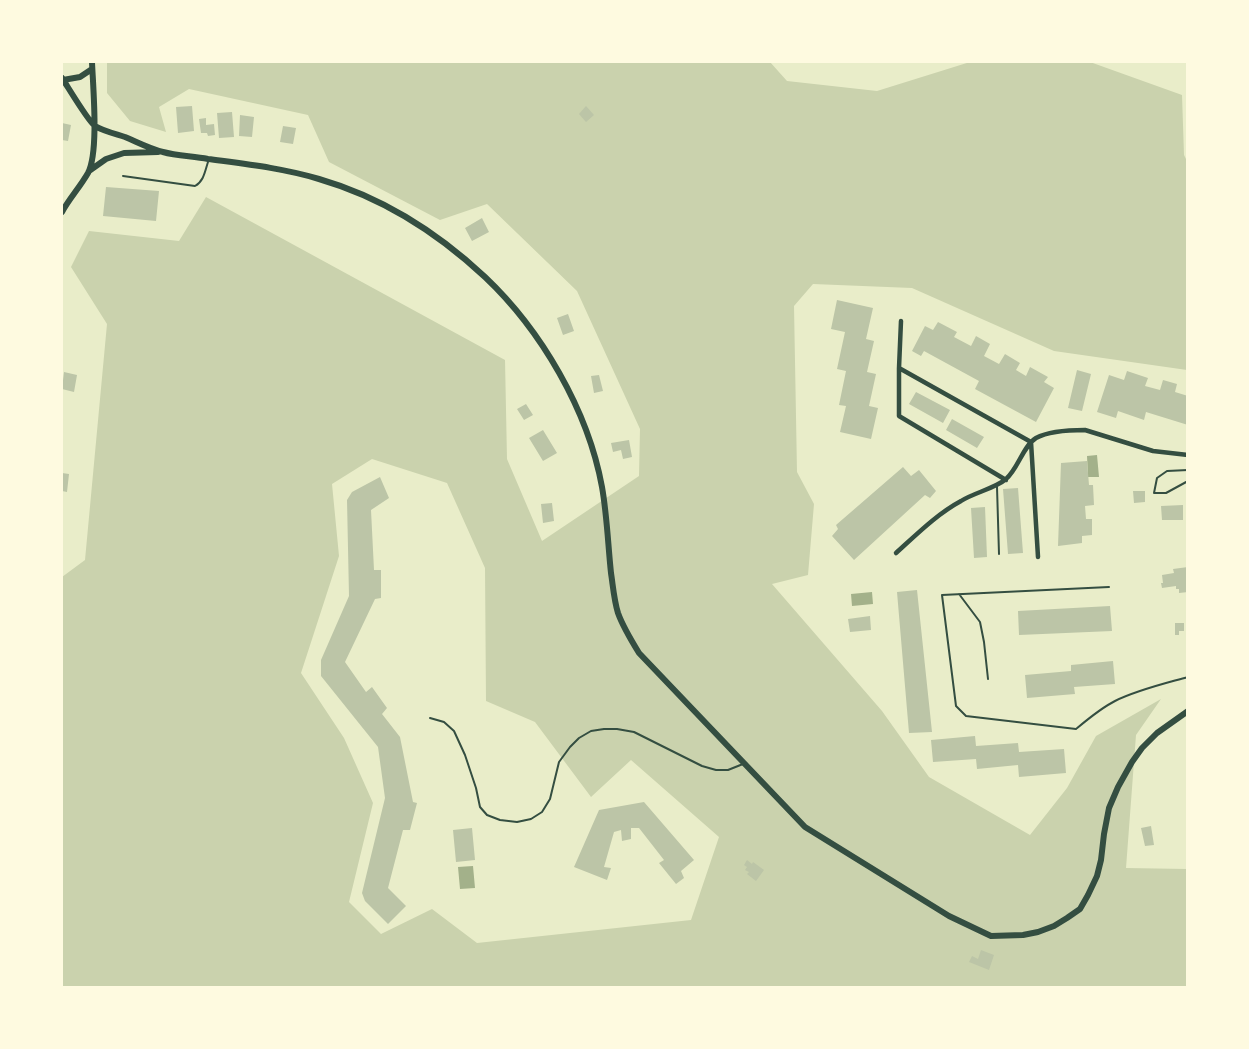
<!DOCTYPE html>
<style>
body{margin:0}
#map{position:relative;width:1249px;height:1049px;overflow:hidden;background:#e9edc9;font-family:Roboto,sans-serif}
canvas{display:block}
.frame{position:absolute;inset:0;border:63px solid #fefae0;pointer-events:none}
</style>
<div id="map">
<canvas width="1249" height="1049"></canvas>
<div class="frame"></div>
</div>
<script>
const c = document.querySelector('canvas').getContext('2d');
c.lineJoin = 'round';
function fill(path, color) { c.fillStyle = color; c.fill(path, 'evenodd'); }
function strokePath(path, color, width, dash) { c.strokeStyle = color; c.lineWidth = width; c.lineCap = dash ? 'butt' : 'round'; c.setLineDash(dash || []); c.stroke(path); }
const green = new Path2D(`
 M107,62H770L787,81L877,91L970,62H1090L1182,95L1184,155L1188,163L1187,370L1054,351L912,288L813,284L794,306L797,472L814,504L808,575L772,584L882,711L929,777L1030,835L1067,788L1096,736L1161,699L1136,735L1126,868L1187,869V987H62V577L85,560L107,324L71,267L89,231L179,241L206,197L505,360L507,459L542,541L639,476L640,429L577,291L487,204L440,220L329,162L308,115L189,89L159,107L166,132L130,121L107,93ZM372,459L447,483L485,568L486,701L535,722L591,797L631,760L719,837L691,920L477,943L432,909L381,934L349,902L373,803L344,738L301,673L339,556L332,484Z`);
const water = new Path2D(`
 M1097,455L1099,477H1088L1087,456Z
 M872,592L873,604L852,606L851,594Z
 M473,866L475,888L460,889L458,867Z`);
const building = new Path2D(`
 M192,106L194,131L178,133L176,107Z
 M586,106L594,115L586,122L579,114Z
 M232,112L234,137L219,138L217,113Z
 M240,115L254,117L252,137L239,136Z
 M206,118V125L214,124L215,135L208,136L207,133H201L199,119Z
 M62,123L71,125L68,141L62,140Z
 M283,126L296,128L293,144L280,142Z
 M106,187L159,191L156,221L103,216Z
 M482,218L489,232L472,241L465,228Z
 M837,300L873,308L866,339L874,341L867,372L876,374L869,406L878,408L871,439L840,432L846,406L839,405L846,371L837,369L845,332L831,329Z
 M568,314L574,331L563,335L557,318Z
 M938,322L957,332L954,337L971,346L976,336L990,344L984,356L999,364L1005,354L1020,363L1016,370L1026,376L1030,367L1048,377L1044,382L1054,388L1036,422L975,389L979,381L924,351L921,356L912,351L925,326L933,330Z
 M1077,370L1091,374L1082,411L1068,408Z
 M1127,371L1148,378L1145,386L1160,390L1163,380L1177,384L1175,392L1188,396V425L1146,412L1144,420L1118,411L1116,418L1097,412L1109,375L1124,380Z
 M64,372L77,375L74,392L62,389Z
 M599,375L603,391L594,393L591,376Z
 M916,392L950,410L943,423L909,404Z
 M526,404L533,415L524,420L517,409Z
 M952,419L984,437L977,448L946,430Z
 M543,430L557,453L543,461L529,438Z
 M629,440L632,457L623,459L621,450L613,452L611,443Z
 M1087,461L1089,485H1093L1094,505L1085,506L1086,519H1092V535L1082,536V543L1058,546L1061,463Z
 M903,467L911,476L919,470L936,491L930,498L925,495L854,560L832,536L838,529L836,525Z
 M62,473L69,474L67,492L62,491Z
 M380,477L389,498L371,510L374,570H381V598L375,599L345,662L366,692L372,687L387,708L382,714L400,737L413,802L417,803L410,830H403L388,888L406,906L388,924L365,901L362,893L385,798L378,747L321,676V660L349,596L347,500L352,492Z
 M1018,488L1023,553L1008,554L1003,489Z
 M1133,491H1145V502L1134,503Z
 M552,503L554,521L543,523L541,504Z
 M1183,505V520H1162L1161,506Z
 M985,507L987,557L974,558L971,508Z
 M1188,567V592L1179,593V589H1176V586L1162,588L1161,583H1163L1162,575L1174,573L1173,569Z
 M917,590L932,732L909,733L897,592Z
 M1110,606L1112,631L1019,635L1018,611Z
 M870,616L871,630L850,632L848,619Z
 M1175,623H1184V631H1179V635H1175Z
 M1113,661L1115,684L1074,687L1075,694L1027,698L1025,675L1071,671V665Z
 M975,736L976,746L1018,743L1019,752L1064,749L1066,773L1019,777L1018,765L977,769L976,759L933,762L931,740Z
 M644,802L694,860L681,871L684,878L676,884L659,863L664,860L639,828H631V839L622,841L621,830L614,832L604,867L611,868L607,880L574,867L599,810Z
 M1151,826L1154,845L1145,846L1141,828Z
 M472,828L475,860L456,862L453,830Z
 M747,860L752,864L753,862L764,870L756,881L747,874L749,872L745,870L747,867L744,865Z
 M981,950L994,955L989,970L969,962L972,956L978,959Z`);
const service = new Path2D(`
 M123,176L195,186C204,181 205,171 208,162
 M1188,470L1167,471L1157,478L1154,493H1166L1188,481
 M997,487L999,554
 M1109,587L942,595L956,706L966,716L1076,729C1088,719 1101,708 1115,701C1137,690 1163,684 1188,677
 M959,594L980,622L984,642L988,679
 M430,718L444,722L454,731L465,755L476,788L480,807L487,815L500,820L517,822L531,819L542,812L550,799L559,762L570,747L579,738L591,731L604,729H617L634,732L702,766L716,770H728L743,764`);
const minor = new Path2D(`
 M899,368L901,321
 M1006,480L899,416V368L1031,442L1038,557
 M896,553C917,534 937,514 961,501C973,493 996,488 1006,479C1018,469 1023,446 1036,438C1049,431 1070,430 1085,430L1153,451L1188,455`);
const tertiary = new Path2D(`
 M62,78C68,87 88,121 95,126C103,131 116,134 125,137C137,142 150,149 163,152C177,156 193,156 208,159C245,164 282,168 319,179C381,197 438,233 485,277C541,330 588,410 602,487C607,515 608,545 611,573C613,586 614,600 618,613C623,627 631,640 639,653L805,827L949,916L991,936L1023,935L1038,932L1054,926L1067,918L1080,909L1088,895L1097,876L1101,860L1104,834L1109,808L1118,787L1132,762L1142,748L1157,733L1188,711
 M63,80L80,77L92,69
 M89,171L106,159L124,153L158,152
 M62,212C69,199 80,187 88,173C99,152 93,87 92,62`);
fill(green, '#cad2ad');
fill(water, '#a3b18a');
fill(building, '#bcc5a7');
strokePath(service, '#344e41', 2);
strokePath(minor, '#344e41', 4.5);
strokePath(tertiary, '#344e41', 6);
</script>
